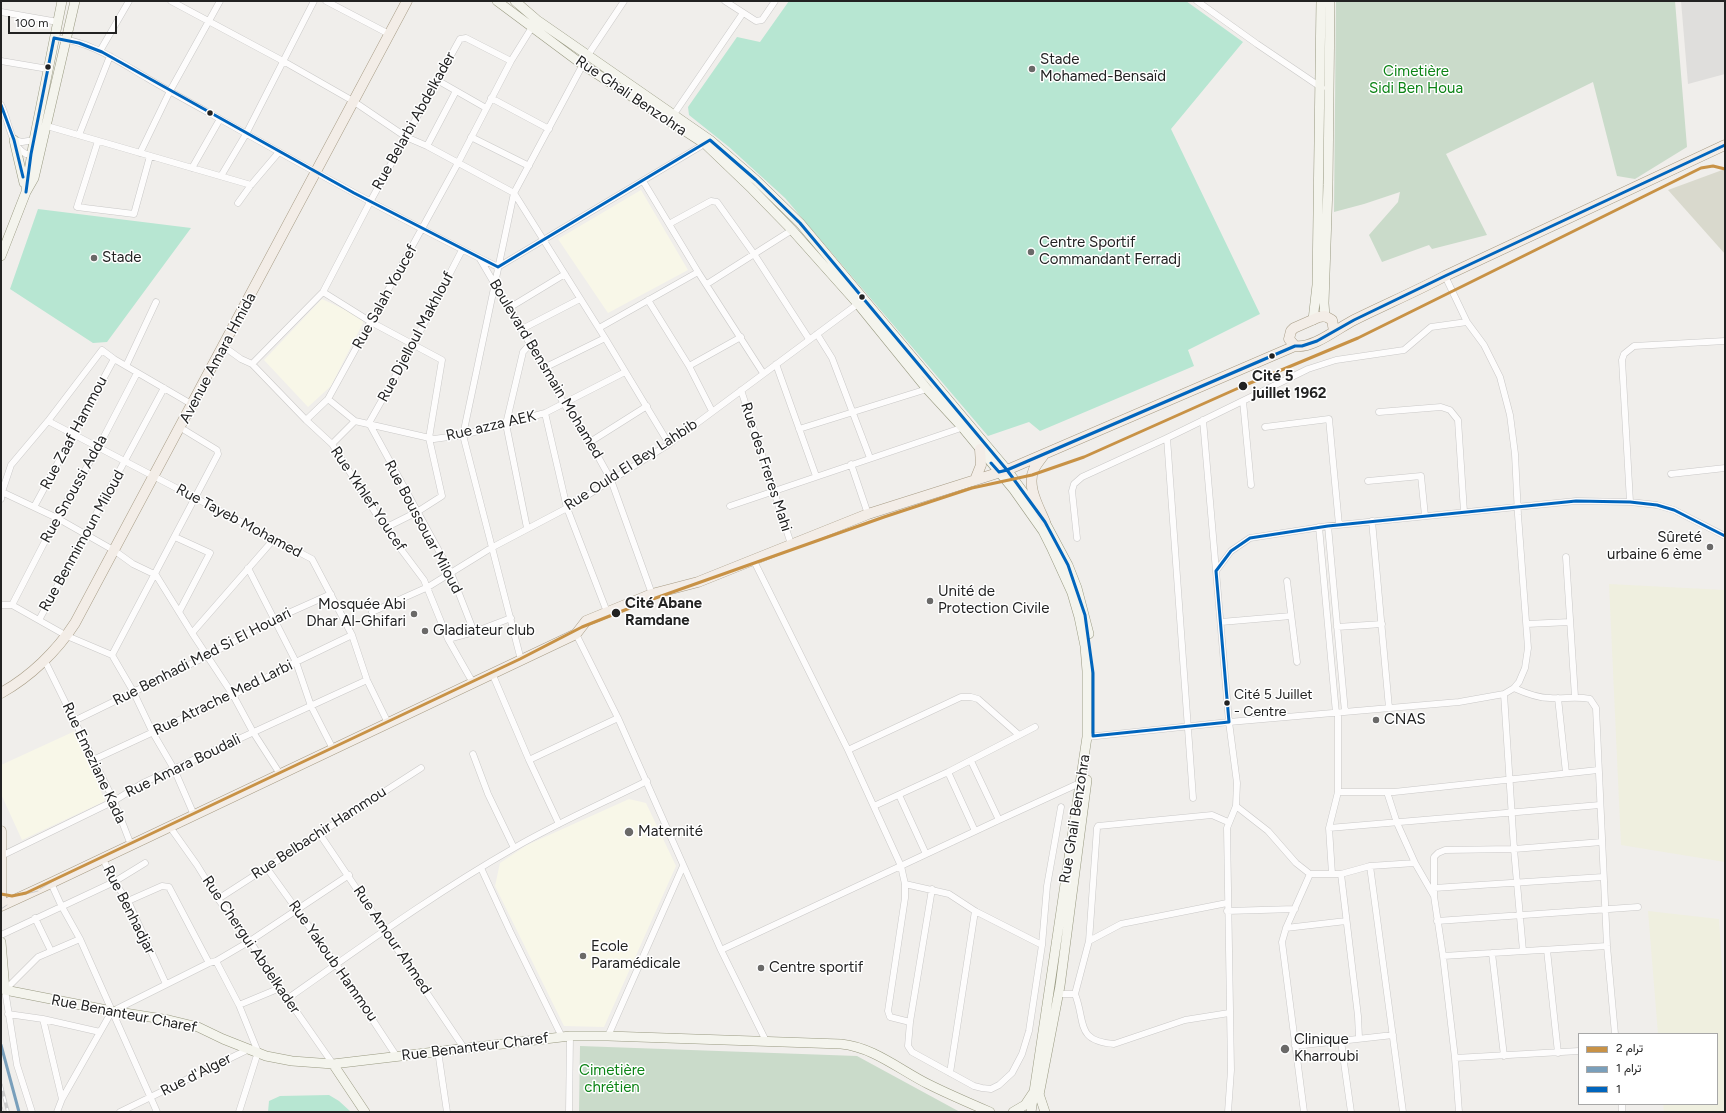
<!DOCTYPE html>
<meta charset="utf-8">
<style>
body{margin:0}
#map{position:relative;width:1726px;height:1113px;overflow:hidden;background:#f0eeeb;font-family:Figtree,Vazirmatn,sans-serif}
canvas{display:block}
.frame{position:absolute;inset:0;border:2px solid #222;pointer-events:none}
.legend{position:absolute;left:1578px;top:1033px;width:140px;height:72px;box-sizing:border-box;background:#fff;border:1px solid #a7a7a7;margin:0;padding:5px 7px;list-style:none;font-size:12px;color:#222}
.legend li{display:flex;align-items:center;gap:8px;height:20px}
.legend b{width:20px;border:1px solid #a7a7a7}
.scale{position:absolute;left:8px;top:16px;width:109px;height:18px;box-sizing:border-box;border:2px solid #222;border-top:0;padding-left:5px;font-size:12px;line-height:14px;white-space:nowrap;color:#222;-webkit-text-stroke:3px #fff;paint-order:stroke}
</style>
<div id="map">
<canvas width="1726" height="1113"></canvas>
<div class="frame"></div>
<ul class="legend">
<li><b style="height:5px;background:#c89246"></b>ترام 2</li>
<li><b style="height:5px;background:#799fbb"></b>ترام 1</li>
<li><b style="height:5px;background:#0065bd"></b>1</li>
</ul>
<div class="scale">100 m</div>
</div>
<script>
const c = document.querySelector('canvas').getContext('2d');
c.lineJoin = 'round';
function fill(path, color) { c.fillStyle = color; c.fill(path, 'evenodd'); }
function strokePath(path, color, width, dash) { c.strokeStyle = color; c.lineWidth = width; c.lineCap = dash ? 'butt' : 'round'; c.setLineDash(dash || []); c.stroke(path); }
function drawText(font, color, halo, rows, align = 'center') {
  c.font = font + ' Figtree,sans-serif'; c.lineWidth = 3; c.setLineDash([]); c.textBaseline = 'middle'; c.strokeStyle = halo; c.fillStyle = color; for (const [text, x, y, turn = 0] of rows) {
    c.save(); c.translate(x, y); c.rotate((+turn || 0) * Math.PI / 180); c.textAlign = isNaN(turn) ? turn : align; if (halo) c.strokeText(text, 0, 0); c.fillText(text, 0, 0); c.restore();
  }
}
const residential = new Path2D(`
 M1681,1H1725V74L1688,84Z`);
const education = new Path2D(`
 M641,190L688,270L608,313L558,239Z
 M322,299L365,319L331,386L308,407L264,360Z
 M75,731L105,801L22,840L1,794V765Z
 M629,799L646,803L676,866L604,1027L564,1026L495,886L500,863L527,845Z`);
const construction = new Path2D(`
 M1725,169V254L1668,190Z`);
const farmland = new Path2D(`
 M1609,584L1725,590V862L1621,845Z
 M1648,911L1719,919L1725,1015V1112H1664L1663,1104H1717V1034H1658Z`);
const cemetery = new Path2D(`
 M1336,1H1675L1687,147L1635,179L1617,176L1593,82L1446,154L1487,235L1432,249L1429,245L1382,262L1369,235L1398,202L1400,192L1364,204L1334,212Z
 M580,1046L857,1056L960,1112H579Z`);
const pitch = new Path2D(`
 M789,1H1186L1243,42L1171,129L1260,314L1188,350L1194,366L1040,431L1029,422L988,436L785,198L729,147L689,115L688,107L737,37L760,42Z
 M38,209L191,228L107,342L93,343L10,289Z
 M329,1095L339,1101L351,1112H268L269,1101L280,1096Z`);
const street = new Path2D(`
 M171,1L283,61L353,101L406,137L427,146L514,193L605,338L669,444
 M326,1L389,34
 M725,1L756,21L762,20L775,1
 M1197,1L1257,44L1322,88
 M1,12L58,22
 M54,38C88,40 118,61 147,78C169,91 191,103 213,115C307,168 401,220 498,267L706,143
 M100,51L129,1
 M1,61L48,69
 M437,80L486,108
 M491,98L549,129
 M1,105C9,120 10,146 26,154L34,153
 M674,114L743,13
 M47,126L251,185
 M79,135L110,56
 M471,137L529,166
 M14,140L22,142L34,140
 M98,141L77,207L134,214L150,156
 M427,146L456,91
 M140,153L170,91L220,1
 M192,168L220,119
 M221,176L246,134L314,1
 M643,181L698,272L763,373
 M238,203L251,185L279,152
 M669,224L711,201L717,202L754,254L809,339
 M462,250L413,345L369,423L451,573L474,632
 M480,259L544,368L564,404L590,442L611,480L652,594
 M707,284L792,230
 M323,292L371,322L442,360L429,438L442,496L417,512L385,528
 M648,300L689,366L712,411
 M509,308L565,274
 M599,328L698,272
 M522,329L580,299
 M817,334L832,358L870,458
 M223,346L241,359L252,364L306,420L332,444L385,528L424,580L448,639L473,683
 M252,364L323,292L370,202L460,39L466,38L511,61
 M776,364L816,476
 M126,366L156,302
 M689,366L741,337
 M544,368L605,338
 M741,390L791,544
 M328,399L355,421
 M1243,401L1251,485
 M1379,412L1441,407L1450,410L1458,420L1464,512
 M545,413L567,508L607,612
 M306,420L328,399L458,163L511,61L534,24
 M1203,420L1216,571
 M48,421L312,559L352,635L367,680L388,723
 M1265,427L1329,419L1339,525
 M799,429L927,389
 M1167,438L1193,798
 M590,442L647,406
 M332,444L355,421L434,439L463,435L545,413L625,372
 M851,464L868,514
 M1671,474L1725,468
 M1368,481L1421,476L1425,516
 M2,492L57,518L115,551L133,564L156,575L192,633L233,695L253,732L280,774
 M1,499L2,492L11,465L48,421L102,350L114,359L193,405
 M1630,502L1622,360L1624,354L1634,346L1725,341
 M730,506L964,427
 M34,507L114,359
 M1372,521L1389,708
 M1328,526L1345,712
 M1319,527L1336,713
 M527,528L506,424L523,352L530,344
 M175,537L210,553L179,612
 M1077,538L1072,491L1074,484L1082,477L1167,438L1308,369L1336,360L1404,350L1431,327L1467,322
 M1566,557L1575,697
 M753,559L848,750L901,866L905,884V898L888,1011L890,1017L910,1022
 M248,568L296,662L311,706L333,749
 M1287,581L1297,662
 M1,605H12L67,636L112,655L133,691L153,733L174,769L194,815
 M12,605L57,518L98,448L137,373
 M372,612L428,587L491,548L567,508L669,444L859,303
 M39,620L164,388
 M1221,622L1291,616
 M1527,624L1570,622
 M1337,627L1382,624
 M192,633L274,539
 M576,634L618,718L721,950L766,1041
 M448,639L474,632L511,618
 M112,655L218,454L217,450L181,428
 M44,659L114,801L131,845
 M521,660L463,435L514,193L588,55L624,1
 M492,673L529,760L559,824
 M1514,688C1525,693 1537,698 1550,698C1564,699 1577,696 1590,699L1596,708L1607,946L1615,1034
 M1504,694L1514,849L1523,951
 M1558,698L1566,773
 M74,721L207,656L275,619L331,594
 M1087,737L1229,722L1216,571L1231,551L1250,538L1328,526L1576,501L1630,502L1657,505L1674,510L1725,536
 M848,750L961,697H971L978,699L1019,735
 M473,754L488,794L514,848
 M93,760L233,695L296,662L352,635
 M529,760L618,718
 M971,761L999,820
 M948,772L975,831
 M1338,792H1394L1598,770
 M1387,792L1397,823L1415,863
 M899,795L926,854
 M874,806L948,772L1035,727
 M1236,806L1268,831L1296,863L1310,874H1341L1370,866L1415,863L1434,896L1443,956L1455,1058L1459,1112
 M170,827L197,865L218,899L250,941L280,988L333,1064
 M1329,828L1600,805
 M319,833L464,1048
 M1,856L114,801L143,783L367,680
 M103,859L114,882L128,901L166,984
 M1370,866L1403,1112
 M266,867L336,964L397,1057
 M481,868L510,931L562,1037
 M1332,874L1329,828L1338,792V713
 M1341,874L1358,1016L1359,1038
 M51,883L61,905L80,939L157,1112
 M905,884L949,894L975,911L1042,945
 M1434,888L1603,877
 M932,889L910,1022L908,1046L912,1052L974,1086L982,1088L991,1089L999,1085L1012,1073L1022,1054L1029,1031L1042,945L1047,886L1061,807
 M1434,895V857L1438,853L1445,850L1514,849L1602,842
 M218,899L421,768
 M128,901L162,886L169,887L209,963
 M1227,911L1295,909
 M35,918L51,951
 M1437,921L1638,907
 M1286,928L1346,921
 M1,935L114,882L145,863
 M1089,941L1097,828L1098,826L1212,815L1228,822
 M721,950L999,820L1082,782
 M1547,950L1558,1053
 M1492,953L1504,1056
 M1443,956L1607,946
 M216,961L239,1005L258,1052L239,1112
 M1058,994H1075L1089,941L1121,924L1227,903
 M1075,994C1086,1022 1075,1041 1114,1044L1185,1020L1229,1013
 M287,999C361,947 435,893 514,848C557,823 603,803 647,781
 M239,1005L280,988
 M113,1011L209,963L216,961L250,941L349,875
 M8,1014L43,1019L100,1032
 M43,1019L62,1099
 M608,1036L683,866
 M1341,1041L1351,1112
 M1295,1046L1393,1035
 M438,1051L447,1112
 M1455,1058L1579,1051
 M950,1073L975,911
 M1622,1104V1112
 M32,1112L17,1065L5,990L38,957L80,939
 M57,1112L62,1099L112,1011
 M120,1112L249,1049
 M569,1112L570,1036
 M1228,1112L1231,1070L1227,828L1236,806L1237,783L1229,722L1459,702L1504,694L1514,688L1519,682L1525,668L1528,648L1518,515L1515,454L1510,415L1500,377L1484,345L1467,322L1445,276
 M1304,1112L1282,942L1286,928L1310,874`);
const secondary = new Path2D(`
 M497,1L583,65L705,144L752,189L792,230L858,304L927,389L962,427L1014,490L1043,531L1051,547L1072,593L1079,617L1085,646L1087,671V737L1031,1112
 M515,1L537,20L710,140L756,180L800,223L1007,470L1045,522L1068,565L1077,588L1089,634
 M14,140L24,183
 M26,190L34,140L62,1
 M1,256L26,192L34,178L75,1
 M1325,317L1324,303L1328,185L1330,1
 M1313,320L1317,285L1321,1
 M1,942L5,990L112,1011L169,1020L198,1027L223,1039L266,1056L292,1061L333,1064L570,1036H608L841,1044C873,1047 900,1070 928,1084C948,1094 969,1103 990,1112
 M333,1064L365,1112
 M1039,1094L1045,1112
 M1039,1095L1060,986L1087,780
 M1013,1112L1025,1105L1033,1093`);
const primary = new Path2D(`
 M1334,331L1332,320L1325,316L1319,317L1294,328L1291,331L1289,339L1295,346C1313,349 1338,328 1354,320C1384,305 1415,292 1445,276L1725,145
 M1043,456C1040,460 1036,465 1034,469C1026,486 1039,507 1045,522
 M975,480L981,465L980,449
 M1,693C30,677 57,651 75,623L407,1
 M1,831V900
 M1,906L51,883L576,634L586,621L652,594L698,582L868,514L1007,470L1295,346`);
const tram = new Path2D(`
 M40,889L60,877
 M22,895L38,891
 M1,909L7,905`);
const rail = new Path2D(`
 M1,1085L8,1112
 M1,1108L2,1112`);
const bus1 = new Path2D(`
 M1,105L14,140L23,177
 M26,192L31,154L54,38L79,43L102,52L354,193L498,267L710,140L756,180L800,223L1007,470L1045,522L1068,565L1085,615L1093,673V736L1229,722L1216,571L1231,551L1250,538L1328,526L1576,501L1630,502L1657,505L1674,510L1725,536
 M991,463L999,472L1007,470L1295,346H1302L1317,341L1354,320L1445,276L1725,145`);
const tram1 = new Path2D(`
 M1,894L12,896L26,893L520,659L582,627L650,600L884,517L972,488L1032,475L1084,457L1243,386L1358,338L1701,168L1713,166L1725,169`);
const tram2 = new Path2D(`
 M1,1045L19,1112`);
const markers = [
 [48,67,3.5,"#222"],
 [1032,69,4,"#6a6968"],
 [210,113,3.5,"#222"],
 [1031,252,4,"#6a6968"],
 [94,258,4,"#6a6968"],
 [862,297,3.5,"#222"],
 [1272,356,3.5,"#222"],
 [1243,386,5,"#222"],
 [1710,547,4,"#6a6968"],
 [930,601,4,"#6a6968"],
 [616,613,5,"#222"],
 [414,614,4,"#6a6968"],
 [425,631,4,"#6a6968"],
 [1227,703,3.5,"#222"],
 [1376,720,4,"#6a6968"],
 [629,832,5,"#6a6968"],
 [583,956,4,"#6a6968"],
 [761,968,4,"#6a6968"],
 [1285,1049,5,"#6a6968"]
];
const busNames = [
 ["Cité 5 Juillet",1234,695],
 ["- Centre",1234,712]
];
const poiNames = [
 ["Stade",1040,60],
 ["Mohamed-Bensaïd",1040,77],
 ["Centre Sportif",1039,243],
 ["Commandant Ferradj",1039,260],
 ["Stade",102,258],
 ["Sûreté",1702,538,"right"],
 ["urbaine 6 ème",1702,555,"right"],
 ["Unité de",938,592],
 ["Protection Civile",938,609],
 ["Mosquée Abi",406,605,"right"],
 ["Dhar Al-Ghifari",406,622,"right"],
 ["Gladiateur club",433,631],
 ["CNAS",1384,720],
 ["Maternité",638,832],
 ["Ecole",591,947],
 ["Paramédicale",591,964],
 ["Centre sportif",769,968],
 ["Clinique",1294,1040],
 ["Kharroubi",1294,1057]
];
const parkNames = [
 ["Cimetière",1416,72],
 ["Sidi Ben Houa",1416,89],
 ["Cimetière",612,1071],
 ["chrétien",612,1088]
];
const streetNames = [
 ["Rue Ghali Benzohra",631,96,34],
 ["Rue Belarbi Abdelkader",414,121,-61],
 ["Rue Salah Youcef",385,297,-61],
 ["Rue Djelloul Makhlouf",416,337,-62],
 ["Avenue Amara Hmida",218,358,-62],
 ["Boulevard Bensmain Mohamed",546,369,59],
 ["Rue azza AEK",491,426,-13],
 ["Rue Zaaf Hammou",74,433,-62],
 ["Rue Ould El Bey Lahbib",631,465,-33],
 ["Rue des Freres Mahi",766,467,72],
 ["Rue Snoussi Adda",74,489,-61],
 ["Rue Ykhlef Youcef",368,499,56],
 ["Rue Tayeb Mohamed",239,521,28],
 ["Rue Boussouar Miloud",423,527,62],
 ["Rue Benmimoun Miloud",82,541,-61],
 ["Rue Benhadi Med Si El Houari",202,657,-27],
 ["Rue Atrache Med Larbi",223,698,-26],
 ["Rue Emeziane Kada",94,763,65],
 ["Rue Amara Boudali",183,766,-26],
 ["Rue Ghali Benzohra",1075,819,-81],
 ["Rue Belbachir Hammou",319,833,-33],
 ["Rue Benhadjar",129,910,63],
 ["Rue Amour Ahmed",392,940,56],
 ["Rue Chergui Abdelkader",251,945,56],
 ["Rue Yakoub Hammou",333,961,55],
 ["Rue Benanteur Charef",124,1014,11],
 ["Rue Benanteur Charef",475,1047,-7],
 ["Rue d'Alger",196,1075,-27]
];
const stopNames = [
 ["Cité 5",1252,377],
 ["juillet 1962",1252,394],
 ["Cité Abane",625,604],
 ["Ramdane",625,621]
];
fill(residential, '#dfdedc');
fill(education, '#f8f7e8');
fill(construction, '#d9d9cd');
fill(farmland, '#efefdf');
fill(cemetery, '#cadbca');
fill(pitch, '#b7e6d2');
strokePath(street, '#c9c8c7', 7);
strokePath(secondary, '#999a82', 10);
strokePath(primary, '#a79c86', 11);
strokePath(street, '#fdfcfc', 6);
strokePath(secondary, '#f4f4ed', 9);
strokePath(primary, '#f3ede7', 10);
strokePath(tram, '#ccc', 1);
strokePath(rail, '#ccc', 3.5);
strokePath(rail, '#fff', 2, [6]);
strokePath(bus1, '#0065bd', 3);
strokePath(tram1, '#c89246', 3);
strokePath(tram2, '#799fbb', 3);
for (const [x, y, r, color] of markers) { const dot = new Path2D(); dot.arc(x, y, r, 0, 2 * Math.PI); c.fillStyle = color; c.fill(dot); strokePath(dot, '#fff', 1.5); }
drawText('14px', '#222', '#fff', busNames, 'left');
drawText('15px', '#222', '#fff', poiNames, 'left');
drawText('15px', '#0c8416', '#fff', parkNames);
drawText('15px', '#222', '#fff', streetNames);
drawText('bold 15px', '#222', '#fff', stopNames, 'left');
</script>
